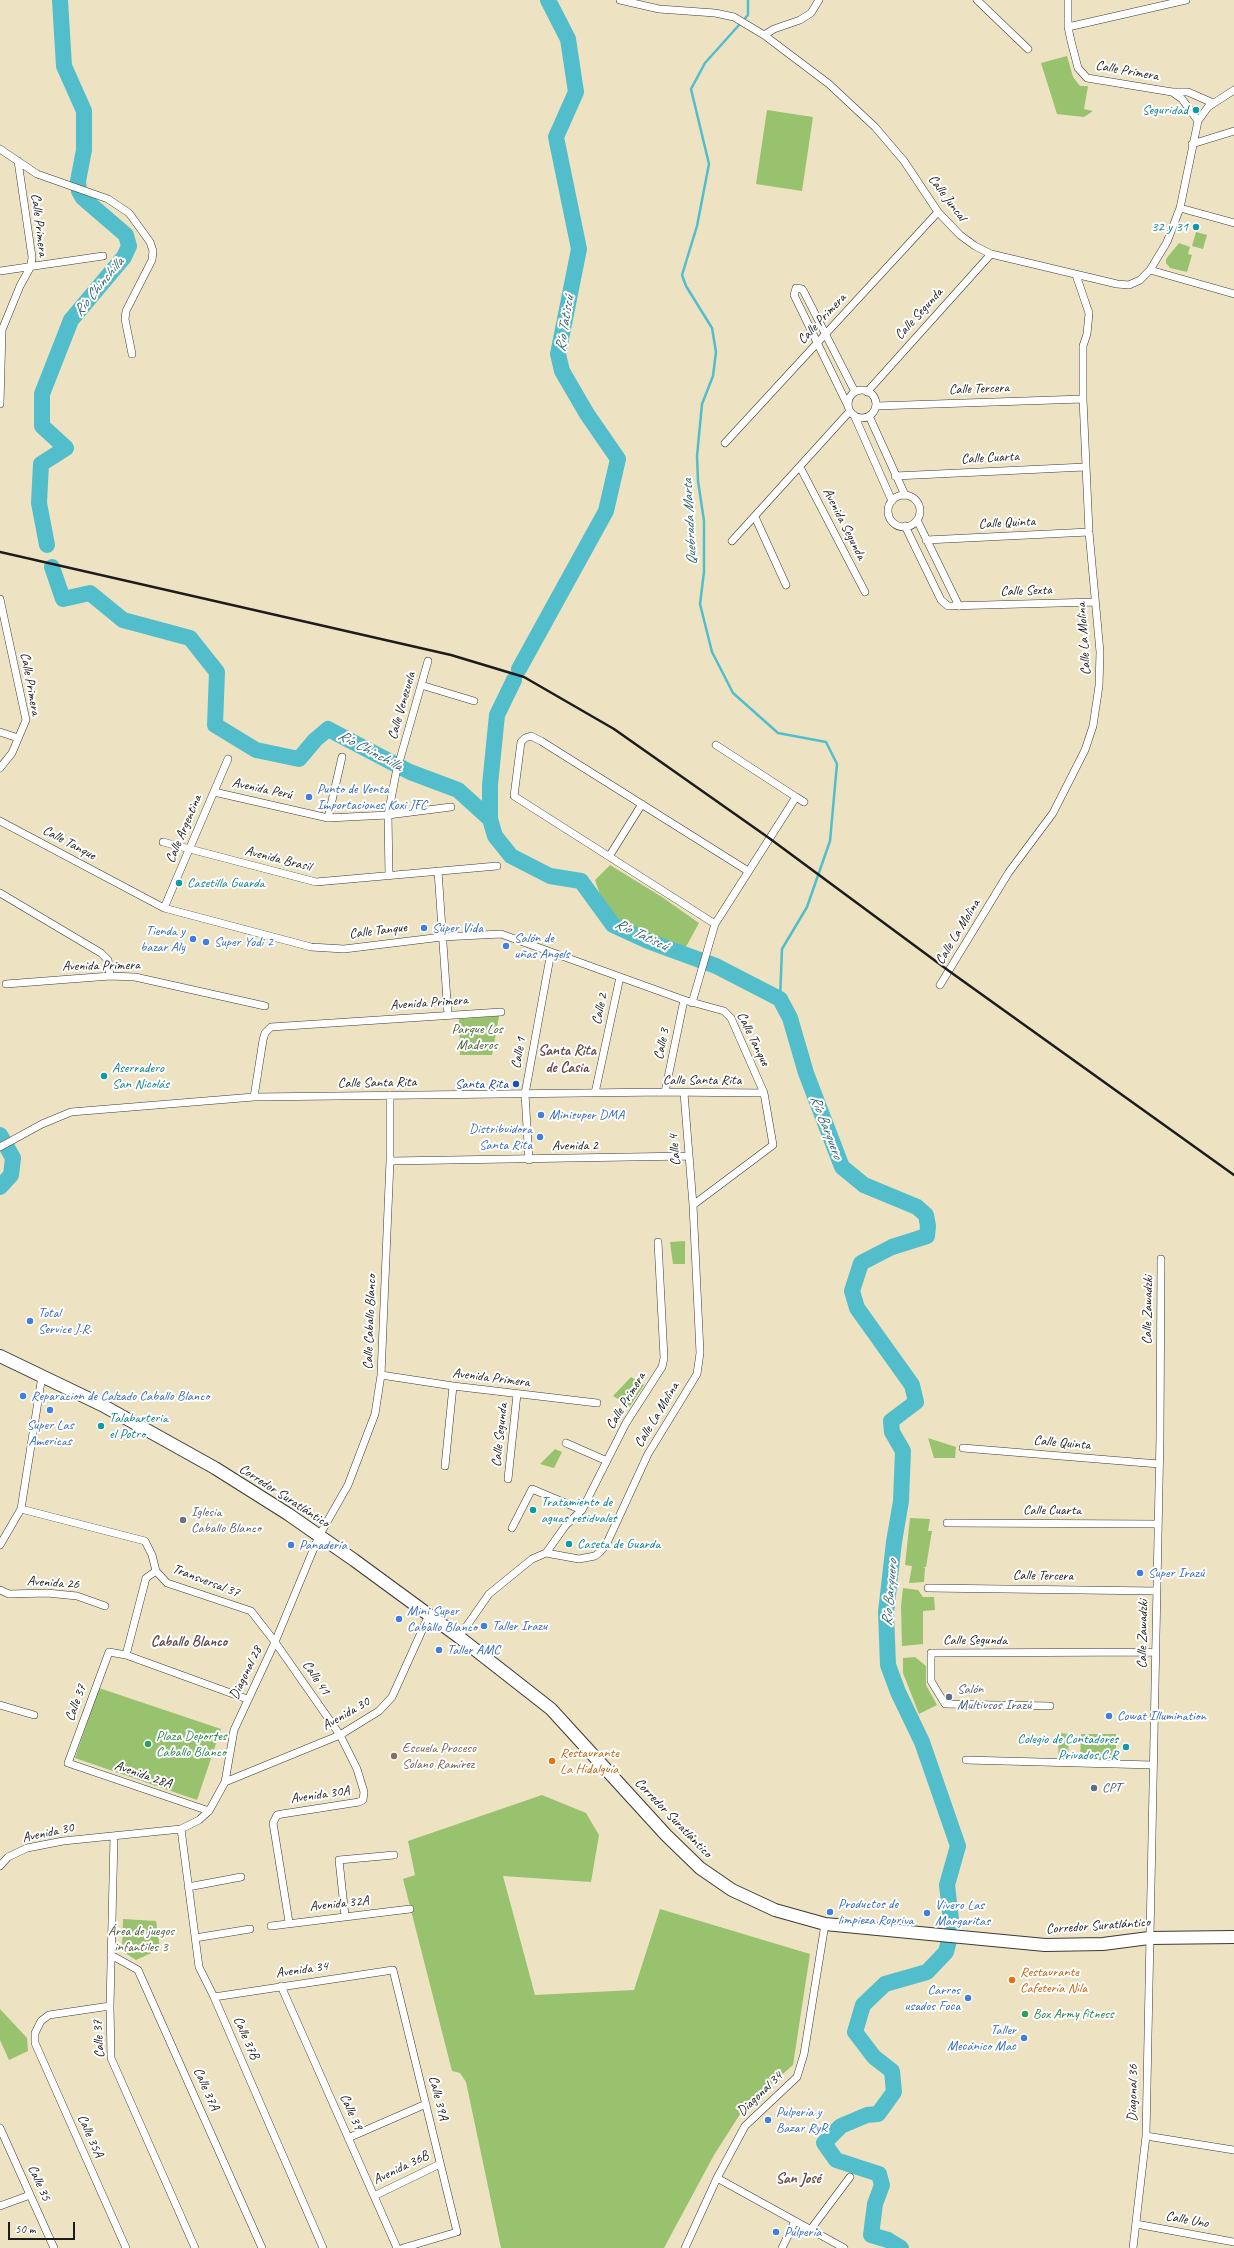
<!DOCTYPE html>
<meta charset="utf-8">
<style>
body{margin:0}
#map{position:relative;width:1234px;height:2248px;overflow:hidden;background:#ede3c3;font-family:Caveat,sans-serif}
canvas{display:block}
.scale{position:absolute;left:8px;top:2222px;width:67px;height:18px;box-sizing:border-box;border:2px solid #1c1c1c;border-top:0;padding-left:5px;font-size:12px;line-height:14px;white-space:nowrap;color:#1c1c1c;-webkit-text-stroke:3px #fff;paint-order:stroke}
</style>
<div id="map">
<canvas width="1234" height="2248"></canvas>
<div class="scale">50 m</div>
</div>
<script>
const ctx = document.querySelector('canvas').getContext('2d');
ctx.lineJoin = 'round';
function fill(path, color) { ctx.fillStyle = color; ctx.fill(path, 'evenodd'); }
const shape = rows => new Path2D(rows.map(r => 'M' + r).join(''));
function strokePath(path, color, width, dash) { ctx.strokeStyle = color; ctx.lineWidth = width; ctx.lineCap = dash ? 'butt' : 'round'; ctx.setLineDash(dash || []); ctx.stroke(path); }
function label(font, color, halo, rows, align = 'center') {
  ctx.font = font + ' Caveat,sans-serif'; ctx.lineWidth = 4; ctx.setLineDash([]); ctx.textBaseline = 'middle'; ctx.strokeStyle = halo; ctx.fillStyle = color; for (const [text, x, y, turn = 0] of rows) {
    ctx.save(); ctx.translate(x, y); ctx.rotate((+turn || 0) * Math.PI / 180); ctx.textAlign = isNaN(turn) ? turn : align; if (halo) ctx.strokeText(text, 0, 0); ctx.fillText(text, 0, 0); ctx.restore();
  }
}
fill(shape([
 [1067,56,1073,77,1080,86,1088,86,1084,109,1093,111,1084,117,1057,114,1041,63],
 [767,110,813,117,802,191,756,184],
 [1196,232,1207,235,1203,249,1192,246],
 [1179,243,1190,247,1188,254,1192,255,1187,272,1170,268,1166,263,1166,259],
 [610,865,662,897,699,923,681,956,612,930,595,880],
 [499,1016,492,1055,460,1055,459,1019],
 [685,1241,685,1264,673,1264,670,1242],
 [631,1377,644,1385,630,1406,613,1396],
 [928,1438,956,1447,955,1458,934,1458],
 [555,1449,562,1452,554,1468,540,1464],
 [910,1518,930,1519,928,1531,932,1531,926,1567,923,1567,925,1568,924,1582,909,1583,912,1566,905,1565],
 [903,1588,918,1590,923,1597,934,1597,935,1610,923,1611,923,1644,902,1646,901,1606],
 [915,1657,926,1666,926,1685,937,1705,919,1714,903,1673,903,1658],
 [99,1688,221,1729,197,1800,75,1758],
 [1059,1733,1069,1734,1068,1759,1058,1759],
 [1081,1734,1116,1734,1116,1759,1080,1760],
 [542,1795,586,1813,599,1835,591,1882,503,1876,535,1995,634,1990,660,1909,810,1954,793,2065,744,2108,714,2155,664,2248,501,2248,466,2082,460,2073,452,2071,403,1879,415,1875,408,1841],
 [123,1919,156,1921,160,1949,136,1960,122,1951],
 [0,2009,27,2038,28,2051,9,2060,0,2040]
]), '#99c26e');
strokePath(shape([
 [748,0,748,15,705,63,691,89,709,164,697,226,682,275,686,286,712,328,716,352,713,376,702,404,697,456,698,481,704,521,704,572,700,604,712,652,733,693,778,733,826,742,837,764,830,841,807,907,782,949,780,999]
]), '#52becb', 2.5);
strokePath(shape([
 [47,545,39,503,41,464,66,448,42,426,42,394,71,320,124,257,129,246,126,235,83,198,79,191,78,181,84,150,84,111,64,66,60,0],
 [52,567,63,599,90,593,123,620,190,638,217,672,215,725,256,750,299,759,315,740,328,729,410,772,458,790,490,819],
 [519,669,606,511,618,459,587,414,562,371,558,354,579,249,556,137,576,92,568,39,548,0],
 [514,680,497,715,490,785,490,819,495,836,511,856,550,876,581,881,613,925,648,941,716,966,780,999,790,1018,806,1073,842,1167,864,1185,917,1207,926,1215,928,1226,927,1236,892,1247,861,1263,852,1291,857,1308,912,1385,916,1402,891,1421,892,1432,903,1451,901,1501,894,1542,886,1612,888,1665,898,1692,922,1742,958,1846,947,1885,952,1929,946,1952,927,1972,885,1984,863,2005,855,2032,874,2057,892,2071,894,2092,878,2114,867,2115,841,2126,824,2143,836,2160,879,2174,882,2185,875,2204,871,2235,888,2240,901,2248],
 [0,1135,13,1158,11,1175,0,1187]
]), '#52becb', 16);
const street = shape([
 [620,0,659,9,715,13,734,17,764,35,829,84,875,127,904,161,938,212,960,235,975,246,991,254,1117,284,1129,285,1140,280,1150,270,1167,242,1180,208,1198,121,1208,107,1234,90],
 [977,0,1028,49],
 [1068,0,1068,27,1071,41,1078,68,1087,78,1172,92,1188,92,1213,103],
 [1068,27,1186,0],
 [764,35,774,29,800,20,811,13,819,0],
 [1172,92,1182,99,1198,121],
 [1192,144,1234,131],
 [0,149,37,174,108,199,129,213,150,242,153,251,152,260,126,311,125,319,132,354],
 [1180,208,1234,223],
 [1150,270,1234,294],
 [0,271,103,256],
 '848 404a14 14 0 1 1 28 0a14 14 0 1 1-28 0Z',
 [867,392,991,254],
 [0,404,2,330,20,286,31,266,32,257,18,161],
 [848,406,794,295,796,288,802,289,804,292,855,392],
 [876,406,1083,399],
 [854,415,892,501],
 [869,416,905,495],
 [725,443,938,212],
 [800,467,865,592],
 [895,476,1085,467],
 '888 511a16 16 0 1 1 32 0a16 16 0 1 1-32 0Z',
 [755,517,786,585],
 [917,520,959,606],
 [905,526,941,600,948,606,1095,602],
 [926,540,1089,532],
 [732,541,850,411],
 [0,599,26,720,12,753,0,768],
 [421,685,474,701],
 [0,732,18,738],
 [214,792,328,818,388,815,451,807],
 [796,797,804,802],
 [328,818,342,757],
 [0,821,164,908,311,947,344,949,442,937,501,934,684,1000,724,1011,731,1018,764,1093,773,1145,693,1205,700,1353,697,1374,648,1454,606,1545,600,1552,595,1556,579,1559,546,1553,532,1559,489,1594,459,1637],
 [163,842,316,882,497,866],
 [610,855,642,804],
 [438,871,448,1015],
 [389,876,388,815,396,773,428,661],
 [0,893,101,953,108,960,110,976],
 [164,908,228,759],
 [715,924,514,796,521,742,525,738,531,736,541,741,748,871],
 [6,984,110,976,135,977,265,1006],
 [940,985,1009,872,1053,813,1085,750,1093,726,1099,686,1100,652,1089,532,1083,399,1083,346,1087,334,1089,313,1076,275],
 [692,1003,715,924,796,797,716,745],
 [665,1092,684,1000],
 [595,1093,620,977],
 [684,1093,693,1205],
 [254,1097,263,1040,265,1033,271,1027,501,1012],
 [0,1147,42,1124,71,1112,254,1097,665,1092,764,1093],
 [529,1160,525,1094,551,952],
 [390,1161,689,1156],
 [381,1375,453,1386,597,1403],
 [566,1443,607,1461],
 [963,1448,1159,1464],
 [445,1466,453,1386],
 [508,1479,517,1394],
 [21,1509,145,1541,152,1555,156,1571,167,1583,251,1611,275,1642,340,1735,357,1769,364,1792,363,1800,359,1802,282,1814,277,1815,273,1823,289,1922],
 [947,1523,1158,1524],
 [512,1528,532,1489,582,1510],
 [0,1545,21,1509,42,1376],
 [546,1553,566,1525,582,1510,626,1423,662,1367,664,1358,658,1242],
 [928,1588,1157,1591],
 [0,1590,9,1594,47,1593,77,1596,105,1606],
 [126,1655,146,1578,156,1571],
 [0,1705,34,1715],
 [1050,1706,945,1704,931,1681,931,1653,1155,1652],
 [966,1760,1153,1765],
 [225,1782,340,1735,379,1711,392,1697,429,1615],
 [209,1811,68,1763,109,1652,126,1655,247,1699],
 [181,1829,199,1967,214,1997,323,2248],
 [114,1836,110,2006,111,2058,195,2248],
 [0,1866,8,1857,27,1848,63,1841,181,1829,199,1820,209,1811,225,1782,234,1730,275,1642,319,1536,348,1485,375,1414,381,1375,390,1161,390,1095],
 [188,1887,241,1877],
 [345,1916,339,1860,394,1855],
 [271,1926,410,1909],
 [195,1938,250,1929],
 [111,1955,138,1970,262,2248],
 [281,1986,397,2248],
 [214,1997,393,1970,457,2232,403,2248],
 [110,2006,49,2015,41,2021,35,2033,35,2043,126,2248],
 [0,2128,54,2248],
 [1146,2136,1234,2150],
 [348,2138,426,2104],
 [717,2178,844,2248],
 [374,2196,440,2164],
 [0,2206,30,2195],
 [1136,2224,1234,2242],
 [811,2229,850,2177],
 [685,2248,717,2178,745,2126,797,2077,804,2054,825,1924],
 [782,2248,795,2221],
 [1133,2248,1146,2136,1160,1436,1161,1259]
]);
const primary = shape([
 [0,1356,102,1405,215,1468,288,1514,354,1560,459,1637,551,1709,666,1835,700,1868,732,1890,775,1910,825,1924,1045,1945,1103,1944,1149,1938,1234,1937]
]);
strokePath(street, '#3b3a35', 8);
strokePath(primary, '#3b3a35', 14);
strokePath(street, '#fff', 7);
strokePath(primary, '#fff', 12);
strokePath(shape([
 [0,552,451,655,524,677,614,729,769,838,949,971,1234,1175]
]), '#1c1c1c', 2.5);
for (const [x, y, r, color] of [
 [1196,110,4,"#0f9aa8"],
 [1196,227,4,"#0f9aa8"],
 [309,797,4,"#3f7fe0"],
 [179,883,4,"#0f9aa8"],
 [424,928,4,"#3f7fe0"],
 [193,939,4,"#3f7fe0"],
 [206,942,4,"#3f7fe0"],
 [506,946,4,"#3f7fe0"],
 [104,1076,4,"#0f9aa8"],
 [516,1084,4,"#1a4fb4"],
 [541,1115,4,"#3f7fe0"],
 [540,1137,4,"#3f7fe0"],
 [30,1321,4,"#3f7fe0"],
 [23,1396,4,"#3f7fe0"],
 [50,1410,4,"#3f7fe0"],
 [101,1426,4,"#0f9aa8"],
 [533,1510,4,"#0f9aa8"],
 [183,1520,4,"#6b7280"],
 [569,1544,4,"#0f9aa8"],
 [291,1545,4,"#3f7fe0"],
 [1140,1573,4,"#3f7fe0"],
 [399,1619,4,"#3f7fe0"],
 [484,1626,4,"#3f7fe0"],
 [439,1650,4,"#3f7fe0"],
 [949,1697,4,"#5c6f8a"],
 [1109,1716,4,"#3f7fe0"],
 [148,1744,4,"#2e9e5b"],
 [1126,1747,4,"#0f9aa8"],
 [394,1756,4,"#8d6e63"],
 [552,1761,4,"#e8710a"],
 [1094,1788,4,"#5c6f8a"],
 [830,1912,4,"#3f7fe0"],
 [927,1913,4,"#3f7fe0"],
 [1012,1980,4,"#e8710a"],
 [968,1998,4,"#3f7fe0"],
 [1025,2014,4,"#2e9e5b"],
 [1024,2038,4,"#3f7fe0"],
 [768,2120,4,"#3f7fe0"],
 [776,2232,4,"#3f7fe0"]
]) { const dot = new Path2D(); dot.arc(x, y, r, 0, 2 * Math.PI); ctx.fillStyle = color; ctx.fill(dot); strokePath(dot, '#fff', 1.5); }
label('14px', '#1c1c1c', '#fff', [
 ["Calle Primera",1127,71,10],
 ["Calle Juncal",947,198,53],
 ["Calle Primera",39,225,83],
 ["Calle Segunda",919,314,-48],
 ["Calle Primera",822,319,-47],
 ["Calle Tercera",979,389,-2],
 ["Calle Cuarta",990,458,-3],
 ["Calle Quinta",1007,523,-3],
 ["Avenida Segunda",844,524,63],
 ["Calle Sexta",1026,591,-2],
 ["Calle La Molina",1084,639,-94],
 ["Calle Primera",30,684,80],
 ["Calle Venezuela",402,706,-74],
 ["Avenida Perú",262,789,12],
 ["Calle Argentina",184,829,-67],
 ["Calle Tanque",69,843,28],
 ["Avenida Brasil",278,859,14],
 ["Calle Tanque",378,931,-7],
 ["Calle La Molina",958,932,-59],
 ["Avenida Primera",101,966,-1],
 ["Avenida Primera",429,1003,-4],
 ["Calle 2",600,1009,-78],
 ["Calle Tanque",753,1039,64],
 ["Calle 3",662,1044,-78],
 ["Calle 1",519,1053,-80],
 ["Calle Santa Rita",702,1080],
 ["Calle Santa Rita",377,1083,-1],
 ["Avenida 2",575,1146,-1],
 ["Calle 4",675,1150,-95],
 ["Calle Zawadzki",1148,1310,-89],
 ["Calle Caballo Blanco",370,1322,-88],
 ["Avenida Primera",491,1378,7],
 ["Calle Primera",626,1401,-59],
 ["Calle La Molina",657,1415,-59],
 ["Calle Segunda",500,1435,-84],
 ["Calle Quinta",1062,1443,5],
 ["Corredor Suratlántico",284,1496,33],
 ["Calle Cuarta",1052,1510],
 ["Calle Tercera",1043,1576,1],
 ["Transversal 37",206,1581,21],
 ["Avenida 26",53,1583,4],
 ["Calle Zawadzki",1143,1634,-89],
 ["Calle Segunda",975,1640],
 ["Diagonal 28",246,1673,-64],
 ["Calle 41",316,1678,56],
 ["Calle 37",76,1703,-70],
 ["Avenida 30",346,1714,-30],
 ["Avenida 28A",143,1775,19],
 ["Avenida 30A",320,1795,-8],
 ["Corredor Suratlántico",673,1818,46],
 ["Avenida 30",48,1833,-12],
 ["Avenida 32A",339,1904,-6],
 ["Corredor Suratlántico",1098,1926,-4],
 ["Avenida 34",302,1970,-8],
 ["Calle 37B",246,2038,66],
 ["Calle 37",99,2039,-94],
 ["Calle 37A",206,2089,66],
 ["Diagonal 36",1133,2093,-89],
 ["Diagonal 34",760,2094,-44],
 ["Calle 39A",438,2098,76],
 ["Calle 39",351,2112,66],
 ["Calle 35A",90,2136,66],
 ["Avenida 36B",401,2168,-26],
 ["Calle 35",39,2183,66],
 ["Calle Uno",1187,2220,10]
]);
label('14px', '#0d838f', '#fff', [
 ["Seguridad",1188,110,"right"],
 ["32 y 31",1188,227,"right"],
 ["Casetilla Guarda",187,883],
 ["Aserradero",112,1068],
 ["San Nicolás",112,1084],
 ["Talabarteria",109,1418],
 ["el Potro",109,1434],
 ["Tratamiento de",541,1502],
 ["aguas residuales",541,1518],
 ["Caseta de Guarda",577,1544],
 ["Colegio de Contadores",1118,1739,"right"],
 ["Privados C.R",1118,1755,"right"]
], 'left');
label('14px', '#366cbe', '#fff', [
 ["Punto de Venta",317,789],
 ["Importaciones Koxi JFC",317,805],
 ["Súper Vida",432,928],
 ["Tienda y",185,931,"right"],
 ["bazar Aly",185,947,"right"],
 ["Salón de",514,938],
 ["uñas Angels",514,954],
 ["Super Yodi 2",214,942],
 ["Minisuper DMA",549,1115],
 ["Distribuidora",532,1129,"right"],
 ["Santa Rita",532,1145,"right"],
 ["Total",38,1313],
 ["Service J.R.",38,1329],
 ["Reparacion de Calzado Caballo Blanco",31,1396],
 ["Super Las",50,1425,"center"],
 ["Americas",50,1441,"center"],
 ["Panadería",299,1545],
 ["Super Irazú",1148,1573],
 ["Mini Super",407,1611],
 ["Caballo Blanco",407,1627],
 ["Taller Irazu",492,1626],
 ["Taller AMC",447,1650],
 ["Cowat Illumination",1117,1716],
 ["Productos de",838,1904],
 ["limpieza Ropriva",838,1920],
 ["Vivero Las",935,1905],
 ["Margaritas",935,1921],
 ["Carros",960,1990,"right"],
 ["usados Foca",960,2006,"right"],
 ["Taller",1016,2030,"right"],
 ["Mecánico Mac",1016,2046,"right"],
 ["Pulpería y",776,2112],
 ["Bazar RyR",776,2128],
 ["Pulpería",784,2232]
], 'left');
label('14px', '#4e5e3d', '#fff', [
 ["Parque Los",477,1029],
 ["Maderos",477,1045],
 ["Área de juegos",141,1931],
 ["infantiles 3",141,1947]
]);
label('14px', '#164399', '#fff', [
 ["Santa Rita",508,1084]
], 'right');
label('14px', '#5b616d', '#fff', [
 ["Iglesia",191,1512],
 ["Caballo Blanco",191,1528]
], 'left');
label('14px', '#4e5e75', '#fff', [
 ["Salón",957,1689],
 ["Multiusos Irazú",957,1705],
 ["CPT",1102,1788]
], 'left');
label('14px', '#27864d', '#fff', [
 ["Plaza Deportes",156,1736],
 ["Caballo Blanco",156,1752],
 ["Box Army fitness",1033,2014]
], 'left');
label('14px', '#785e54', '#fff', [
 ["Escuela Proceso",402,1748],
 ["Solano Ramírez",402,1764]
], 'left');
label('14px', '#c56008', '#fff', [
 ["Restaurante",560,1753],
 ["La Hidalguía",560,1769],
 ["Restaurante",1020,1972],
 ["Cafetería Nila",1020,1988]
], 'left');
label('italic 15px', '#34656b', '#fff', [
 ["Río Chinchilla",99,287,-51],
 ["Río Tatiscú",565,324,-81],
 ["Quebrada Marta",690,522,-93],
 ["Río Chinchilla",370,751,28],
 ["Río Tatiscú",641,935,25],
 ["Río Barquero",826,1127,69],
 ["Río Barquero",890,1593,-85]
]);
label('bold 15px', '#674b4b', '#fff', [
 ["Santa Rita",567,1051],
 ["de Casia",567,1068],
 ["Caballo Blanco",189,1642],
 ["San José",798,2179]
]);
</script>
